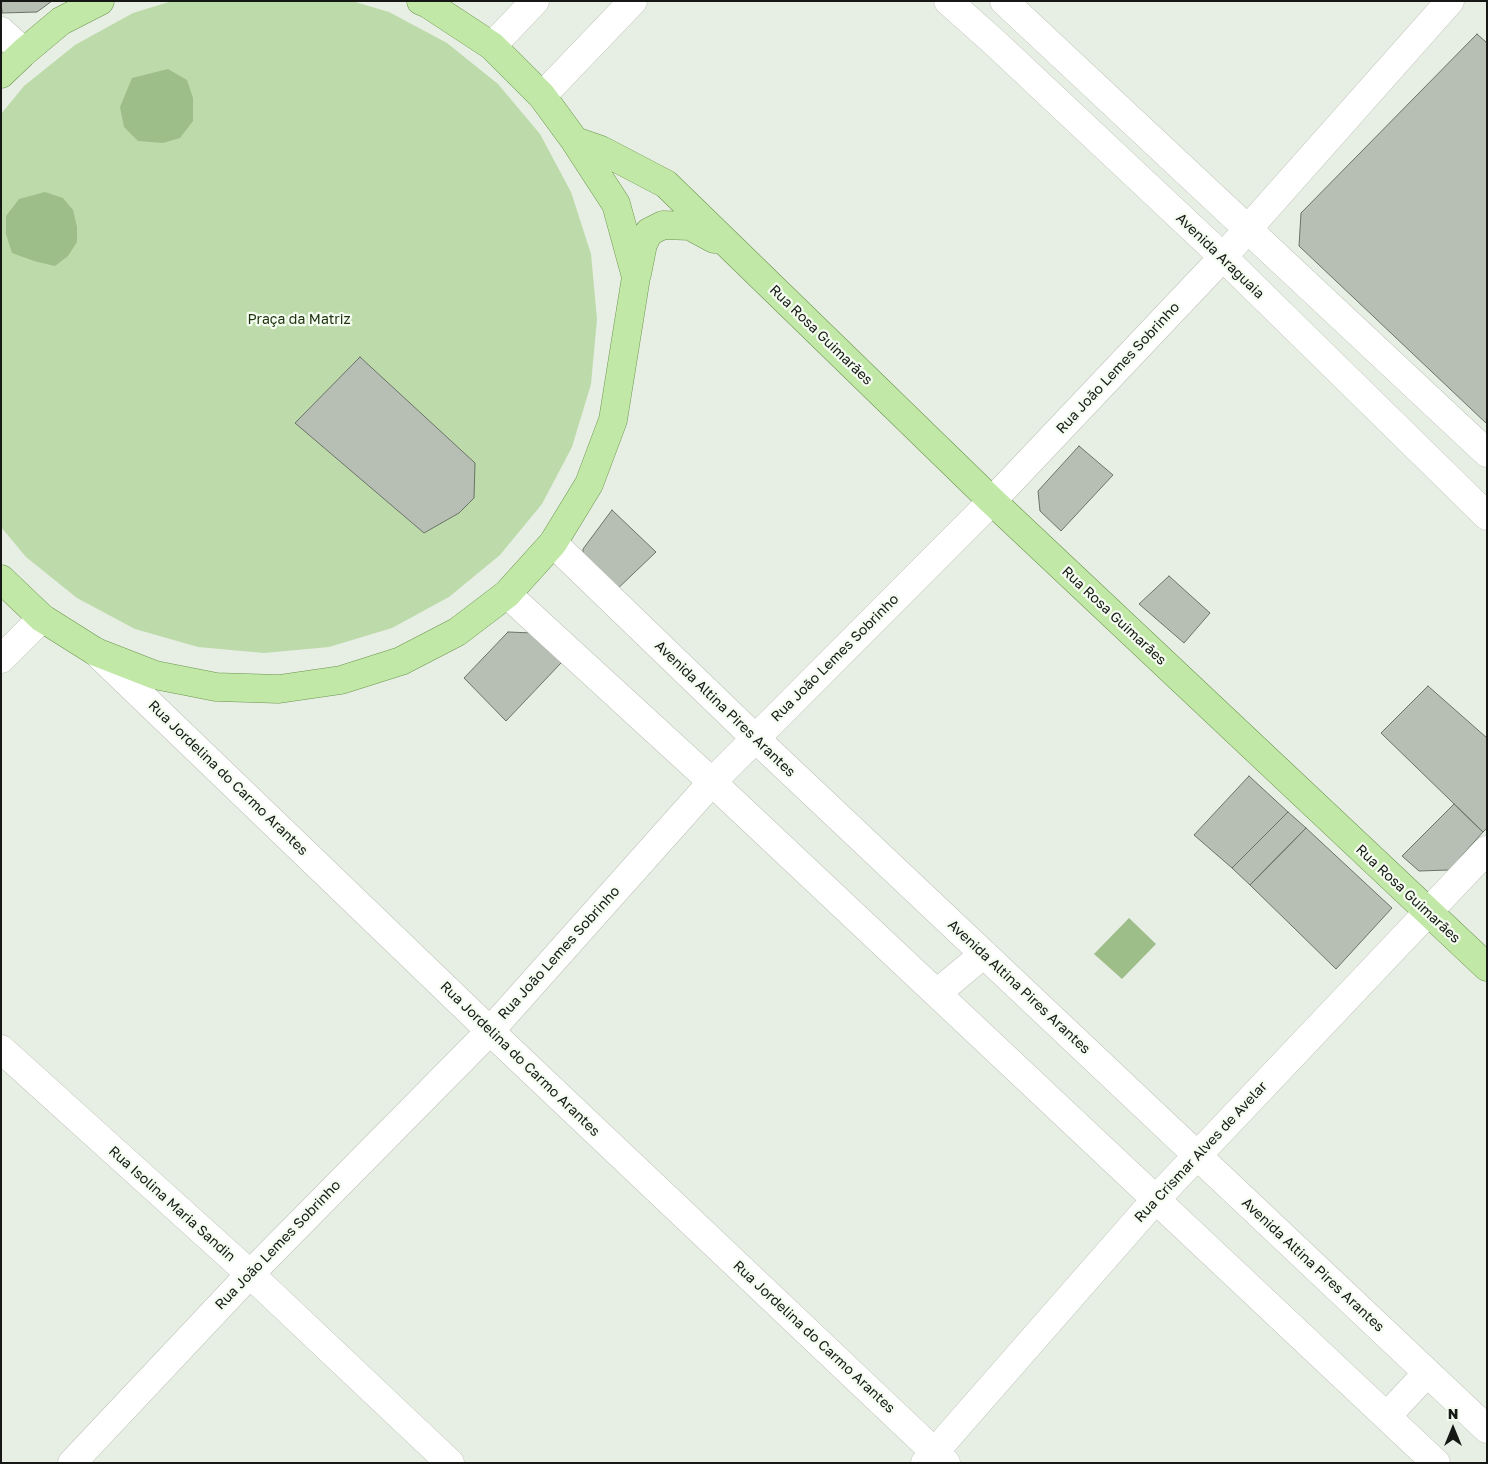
<!DOCTYPE html>
<meta charset="utf-8">
<style>
body{margin:0}
#map{position:relative;width:1488px;height:1464px;overflow:hidden;background:#e7eee3;font-family:"Golos Text",sans-serif}
canvas{display:block}
.frame{position:absolute;inset:0;border:2px solid #151814;pointer-events:none}
.north{position:absolute;left:1428px;top:1404px;width:50px;height:50px;-webkit-text-stroke:4px #f4fcf0;paint-order:stroke;rotate:0deg;font-size:14px;font-weight:700;line-height:20px;text-align:center;color:#151814}
.north::after{content:'';display:block;margin:auto;width:18px;height:22px;background:#151814;clip-path:polygon(50% 0,100% 100%,50% 72%,0 100%)}
</style>
<div id="map">
<canvas width="1488" height="1464"></canvas>
<div class="frame"></div>
<div class="north">N</div>
</div>
<script>
const ctx = document.querySelector('canvas').getContext('2d');
ctx.lineJoin = 'round';
function fill(path, color) { ctx.fillStyle = color; ctx.fill(path, 'evenodd'); }
const shape = rows => new Path2D(rows.map(r => 'M' + r).join(''));
function strokePath(path, color, width, dash) { ctx.strokeStyle = color; ctx.lineWidth = width; ctx.lineCap = dash ? 'butt' : 'round'; ctx.setLineDash(dash || []); ctx.stroke(path); }
function label(font, color, halo, rows, align = 'center') {
  ctx.font = font + ' "Golos Text",sans-serif'; ctx.lineWidth = 4.5; ctx.setLineDash([]); ctx.textBaseline = 'middle'; ctx.strokeStyle = halo; ctx.fillStyle = color; for (const [text, x, y, turn = 0] of rows) {
    ctx.save(); ctx.translate(x, y); ctx.rotate((+turn || 0) * Math.PI / 180); ctx.textAlign = isNaN(turn) ? turn : align; if (halo) ctx.strokeText(text, 0, 0); ctx.fillText(text, 0, 0); ctx.restore();
  }
}
fill(shape([
 [172,1,352,1,389,12,447,43,498,84,540,134,571,192,591,254,597,319,591,384,572,447,542,504,500,555,449,597,392,628,329,647,264,653,198,647,135,629,77,598,26,557,1,527,1,114,24,86,75,45,133,13]
]), '#bddbaa');
fill(shape([
 [168,69,187,80,193,98,193,121,180,138,163,143,138,141,124,127,120,107,132,78],
 [45,192,63,198,73,210,77,227,77,242,68,256,55,266,34,261,12,253,6,234,6,216,19,199],
 [1129,918,1156,944,1122,979,1094,954]
]), '#9dbd89');
const building = shape([
 [1,1,52,1,37,12,2,13,1,1],
 [1477,34,1487,43,1487,424,1299,246,1301,213,1477,34],
 [360,357,475,463,474,498,459,513,424,533,295,423,360,357],
 [1079,446,1113,475,1061,531,1040,511,1038,491,1079,446],
 [612,510,656,552,611,595,583,568,583,549,612,510],
 [1169,576,1210,613,1184,643,1139,604,1169,576],
 [508,632,533,633,553,646,561,663,506,721,464,678,508,632],
 [1428,686,1487,738,1487,828,1483,832,1381,733,1428,686],
 [1249,776,1288,812,1232,868,1194,835,1249,776],
 [1454,804,1483,832,1449,870,1419,871,1402,856,1454,804],
 [1288,812,1306,828,1250,885,1232,868,1288,812],
 [1306,828,1392,908,1336,969,1250,885,1306,828]
]);
fill(building, '#b7beb3');
strokePath(building, '#6c7268', 1);
const minor = shape([
 [948,1,993,41,1223,257,1487,516],
 [1004,1,1487,453],
 [492,46,535,1],
 [542,96,633,1],
 [96,652,490,1031,946,1463],
 [1,659,42,618],
 [1,1049,250,1274,450,1463],
 [72,1463,250,1274,490,1031,712,782,992,501,1223,257,1450,1],
 [925,1463,1156,1199,1487,850]
]);
const tertiary = shape([
 [1,31,24,52],
 [553,543,755,738,1487,1429],
 [507,594,712,782,1436,1463],
 [937,993,984,954],
 [1387,1416,1427,1373]
]);
const primary = shape([
 [1,74,24,52,61,21,100,1],
 [575,141,601,150,666,184,992,501,1487,967],
 [637,274,643,244,649,232,663,225,690,226,714,239],
 [1,579,42,618,96,652,155,675,216,687,279,689,341,680,401,661,457,632,507,594,553,543,589,484,613,420,636,277,616,204,575,141,542,96,492,46,428,4,421,1]
]);
strokePath(minor, '#bec5ba', 29);
strokePath(tertiary, '#bec5ba', 29);
strokePath(primary, '#6b954e', 29);
strokePath(minor, '#fff', 28);
strokePath(tertiary, '#fff', 28);
strokePath(primary, '#c2e8a7', 28);
label('14px', '#151814', '#f4fcf0', [
 ["Avenida Araguaia",1220,256,44],
 ["Rua Rosa Guimarães",821,335,44],
 ["Rua João Lemes Sobrinho",1118,368,-47],
 ["Rua Rosa Guimarães",1114,616,43],
 ["Rua João Lemes Sobrinho",835,658,-45],
 ["Avenida Altina Pires Arantes",725,709,44],
 ["Rua Jordelina do Carmo Arantes",228,778,44],
 ["Rua Rosa Guimarães",1408,894,43],
 ["Rua João Lemes Sobrinho",559,953,-48],
 ["Avenida Altina Pires Arantes",1019,987,43],
 ["Rua Jordelina do Carmo Arantes",520,1059,44],
 ["Rua Crismar Alves de Avelar",1201,1152,-47],
 ["Rua Isolina Maria Sandin",172,1204,42],
 ["Rua João Lemes Sobrinho",278,1245,-46],
 ["Avenida Altina Pires Arantes",1313,1265,43],
 ["Rua Jordelina do Carmo Arantes",814,1337,43]
]);
label('14px', '#1e320d', '#f4fcf0', [
 ["Praça da Matriz",299,320]
]);
</script>
